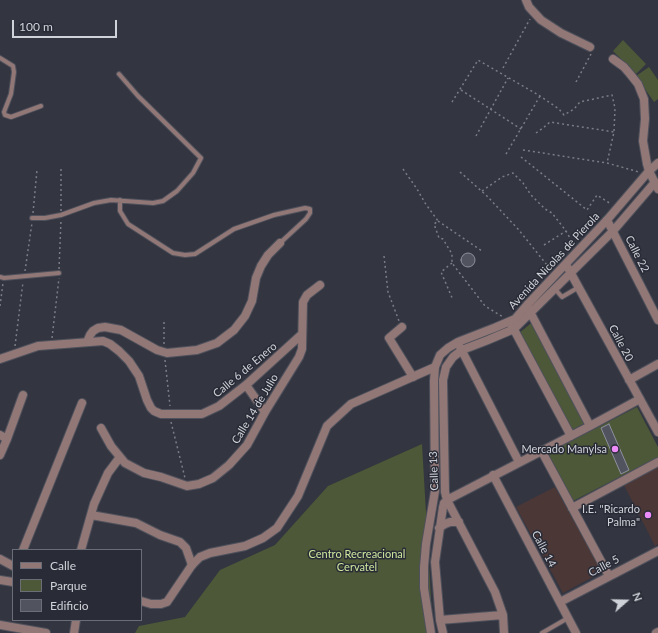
<!DOCTYPE html>
<style>
body{margin:0}
#map{position:relative;width:658px;height:633px;overflow:hidden;background:#333540;font-family:Lato,sans-serif}
canvas{display:block}
.legend{position:absolute;left:12px;top:549px;width:130px;height:72px;box-sizing:border-box;background:#292b36;border:1px solid #6c6e77;margin:0;padding:5px 7px;list-style:none;font-size:12px;color:#d0d2d9}
.legend li{display:flex;align-items:center;gap:8px;height:20px}
.legend b{width:20px;border:1px solid #6c6e77}
.north{position:absolute;left:606px;top:581px;width:40px;height:40px;-webkit-text-stroke:3px #292b36;paint-order:stroke;rotate:70deg;font-size:11px;font-weight:700;line-height:16px;text-align:center;color:#d0d2d9}
.north::after{content:'';display:block;margin:auto;width:14px;height:18px;background:#d0d2d9;clip-path:polygon(50% 0,100% 100%,50% 72%,0 100%)}
.scale{position:absolute;left:12px;top:20px;width:105px;height:18px;box-sizing:border-box;border:2px solid #d0d2d9;border-top:0;padding-left:5px;font-size:12px;line-height:14px;white-space:nowrap;color:#d0d2d9;-webkit-text-stroke:3px #292b36;paint-order:stroke}
</style>
<div id="map">
<canvas width="658" height="633"></canvas>
<ul class="legend">
<li><b style="height:5px;background:#917776"></b>Calle</li>
<li><b style="height:11px;background:#4c5837"></b>Parque</li>
<li><b style="height:11px;background:#51535f"></b>Edificio</li>
</ul>
<div class="north">N</div>
<div class="scale">100 m</div>
</div>
<script>
const ctx = document.querySelector('canvas').getContext('2d');
ctx.lineJoin = 'round';
function fill(path, color) { ctx.fillStyle = color; ctx.fill(path, 'evenodd'); }
const shape = rows => new Path2D(rows.map(r => 'M' + r).join(''));
function strokePath(path, color, width, dash) { ctx.strokeStyle = color; ctx.lineWidth = width; ctx.lineCap = dash ? 'butt' : 'round'; ctx.setLineDash(dash || []); ctx.stroke(path); }
function label(font, color, halo, rows, align = 'center') {
  ctx.font = font + ' Lato,sans-serif'; ctx.lineWidth = 3; ctx.setLineDash([]); ctx.textBaseline = 'middle'; ctx.strokeStyle = halo; ctx.fillStyle = color; for (const [text, x, y, turn = 0] of rows) {
    ctx.save(); ctx.translate(x, y); ctx.rotate((+turn || 0) * Math.PI / 180); ctx.textAlign = isNaN(turn) ? turn : align; if (halo) ctx.strokeText(text, 0, 0); ctx.fillText(text, 0, 0); ctx.restore();
  }
}
fill(shape([
 [658,467,658,544,655,546,624,485],
 [555,487,602,572,563,593,516,507]
]), '#4c3737');
fill(shape([
 [623,40,646,64,636,74,613,51],
 [649,67,658,80,658,99,654,102,636,76],
 [530,324,532,324,584,422,583,424,570,431,518,334],
 [637,407,658,447,658,457,573,501,548,453],
 [422,444,433,633,135,633,139,626,185,617,220,570,275,545,328,486]
]), '#4c5837');
const building = shape([
 '461 260a7 7 0 1 1 14 0a7 7 0 1 1-14 0Z',
 [609,424,629,470,621,474,601,428,609,424]
]);
fill(building, '#51535f');
strokePath(building, '#8e909e', 1);
const service = shape([
 [0,58,13,66,14,72,11,94,4,112,5,115,11,117,41,106],
 [120,200,120,211,128,224,173,253,185,255,195,254,234,229,274,215,305,208,310,209,310,213,306,219,280,243],
 [32,218,45,218,61,215,94,203,111,200,153,203,163,201,177,191,193,173,201,158,138,96,119,74],
 [0,277,4,278,59,273],
 [555,289,562,297,579,287],
 [542,633,568,618]
]);
const minor = shape([
 [526,0,529,7,541,20,561,33,590,47],
 [613,59,624,67,630,74,638,84,644,99,645,119,643,141,647,164,649,171,658,189],
 [607,220,658,320],
 [568,268,658,432],
 [528,308,590,426],
 [511,324,571,436],
 [402,327,389,338,413,377],
 [87,342,90,335,93,331,98,328,105,327,121,330,157,350,167,353,197,350,217,343,234,330,245,316,252,301,256,278,261,266,268,255,280,243],
 [460,347,519,462],
 [0,359,38,346,103,341,110,344,119,351,129,361,139,376,147,400,151,408,154,411,161,414,202,414,219,406,246,385,301,335],
 [629,380,658,364],
 [246,385,265,412],
 [101,428,111,446,125,463,144,473,161,477,187,486,199,484,213,478,229,465,247,445,265,412,299,357,302,349,303,302,307,295,320,285],
 [0,435,7,439,0,455],
 [7,439,23,395],
 [541,450,609,576],
 [493,475,576,633],
 [572,508,658,462],
 [91,515,136,523,160,535,180,542,186,548,192,565],
 [439,528,445,524,450,522,459,522],
 [23,550,82,403],
 [81,550,94,504,108,473,120,457],
 [560,602,658,551],
 [440,620,503,615],
 [0,625,46,633],
 [74,633,76,620],
 [443,633,440,620,435,562,443,507,444,503,447,500,590,426,640,399],
 [504,633,503,615,495,592,447,500,445,492,443,380,446,367,453,357,462,350,488,340,514,329,613,231,655,182],
 [656,633,658,632]
]);
const tertiary = shape([
 [0,559,13,566],
 [0,580,13,582],
 [141,601,151,604,161,604,167,602,192,565,200,557,210,553,245,546,263,538,277,528,298,496,327,426,351,404,435,367],
 [431,633,424,588,424,567,426,544,435,491,434,381,435,367,440,355,448,348,458,342,494,328,515,319,527,305,607,220,649,171,658,163]
]);
strokePath(service, '#4f515c', 6);
strokePath(minor, '#4f515c', 10);
strokePath(tertiary, '#4f515c', 10);
strokePath(shape([
 [503,68,530,19],
 [576,82,591,54],
 [461,90,521,129],
 [452,102,478,60,540,96,559,109,564,115,574,109,580,102,612,95,615,108,614,132,607,163],
 [536,133,543,128,550,122,614,132],
 [476,136,508,78],
 [523,150,607,163,639,172],
 [506,154,540,96],
 [521,157,587,210,597,195,611,204],
 [403,169,417,189,425,203,438,221,434,224,439,238,443,239,452,254,452,263,485,306,503,317],
 [460,172,486,195,518,229,551,270],
 [482,191,502,177,513,173,523,183,531,195,545,209,552,213,566,231,574,245],
 [61,211,61,168],
 [33,213,37,170],
 [438,221,482,251],
 [544,245,566,231],
 [384,256,388,292,399,321],
 [452,263,441,272,453,300],
 [59,269,61,220],
 [25,271,32,223],
 [0,306,3,283],
 [52,338,59,278],
 [164,344,164,319],
 [15,346,23,282],
 [165,360,170,406],
 [171,422,185,478]
]), '#7b7d86', 1.5, [2, 3]);
strokePath(service, '#917776', 4);
strokePath(minor, '#917776', 8);
strokePath(tertiary, '#917776', 8);
for (const [x, y, r, color] of [
 [615,449,4,"#ed8cf9"],
 [648,515,4,"#ed8cf9"]
]) { const dot = new Path2D(); dot.arc(x, y, r, 0, 2 * Math.PI); ctx.fillStyle = color; ctx.fill(dot); strokePath(dot, '#292b36', 1.5); }
label('11px', '#d0d2d9', '#292b36', [
 ["Calle 22",637,254,63],
 ["Avenida Nicolas de Pierola",554,261,-47],
 ["Calle 20",621,343,62],
 ["Calle 6 de Enero",245,370,-40],
 ["Calle 14 de Julio",255,409,-59],
 ["Calle 13",434,471,-92],
 ["Calle 14",544,549,62],
 ["Calle 5",604,566,-28]
]);
label('11px', '#d0d2d9', '#292b36', [
 ["Mercado Manylsa",607,449],
 ["I.E. \"Ricardo",640,509],
 ["Palma\"",640,522]
], 'right');
label('11px', '#cde89d', '#292b36', [
 ["Centro Recreacional",357,554],
 ["Cervatel",357,567]
]);
</script>
